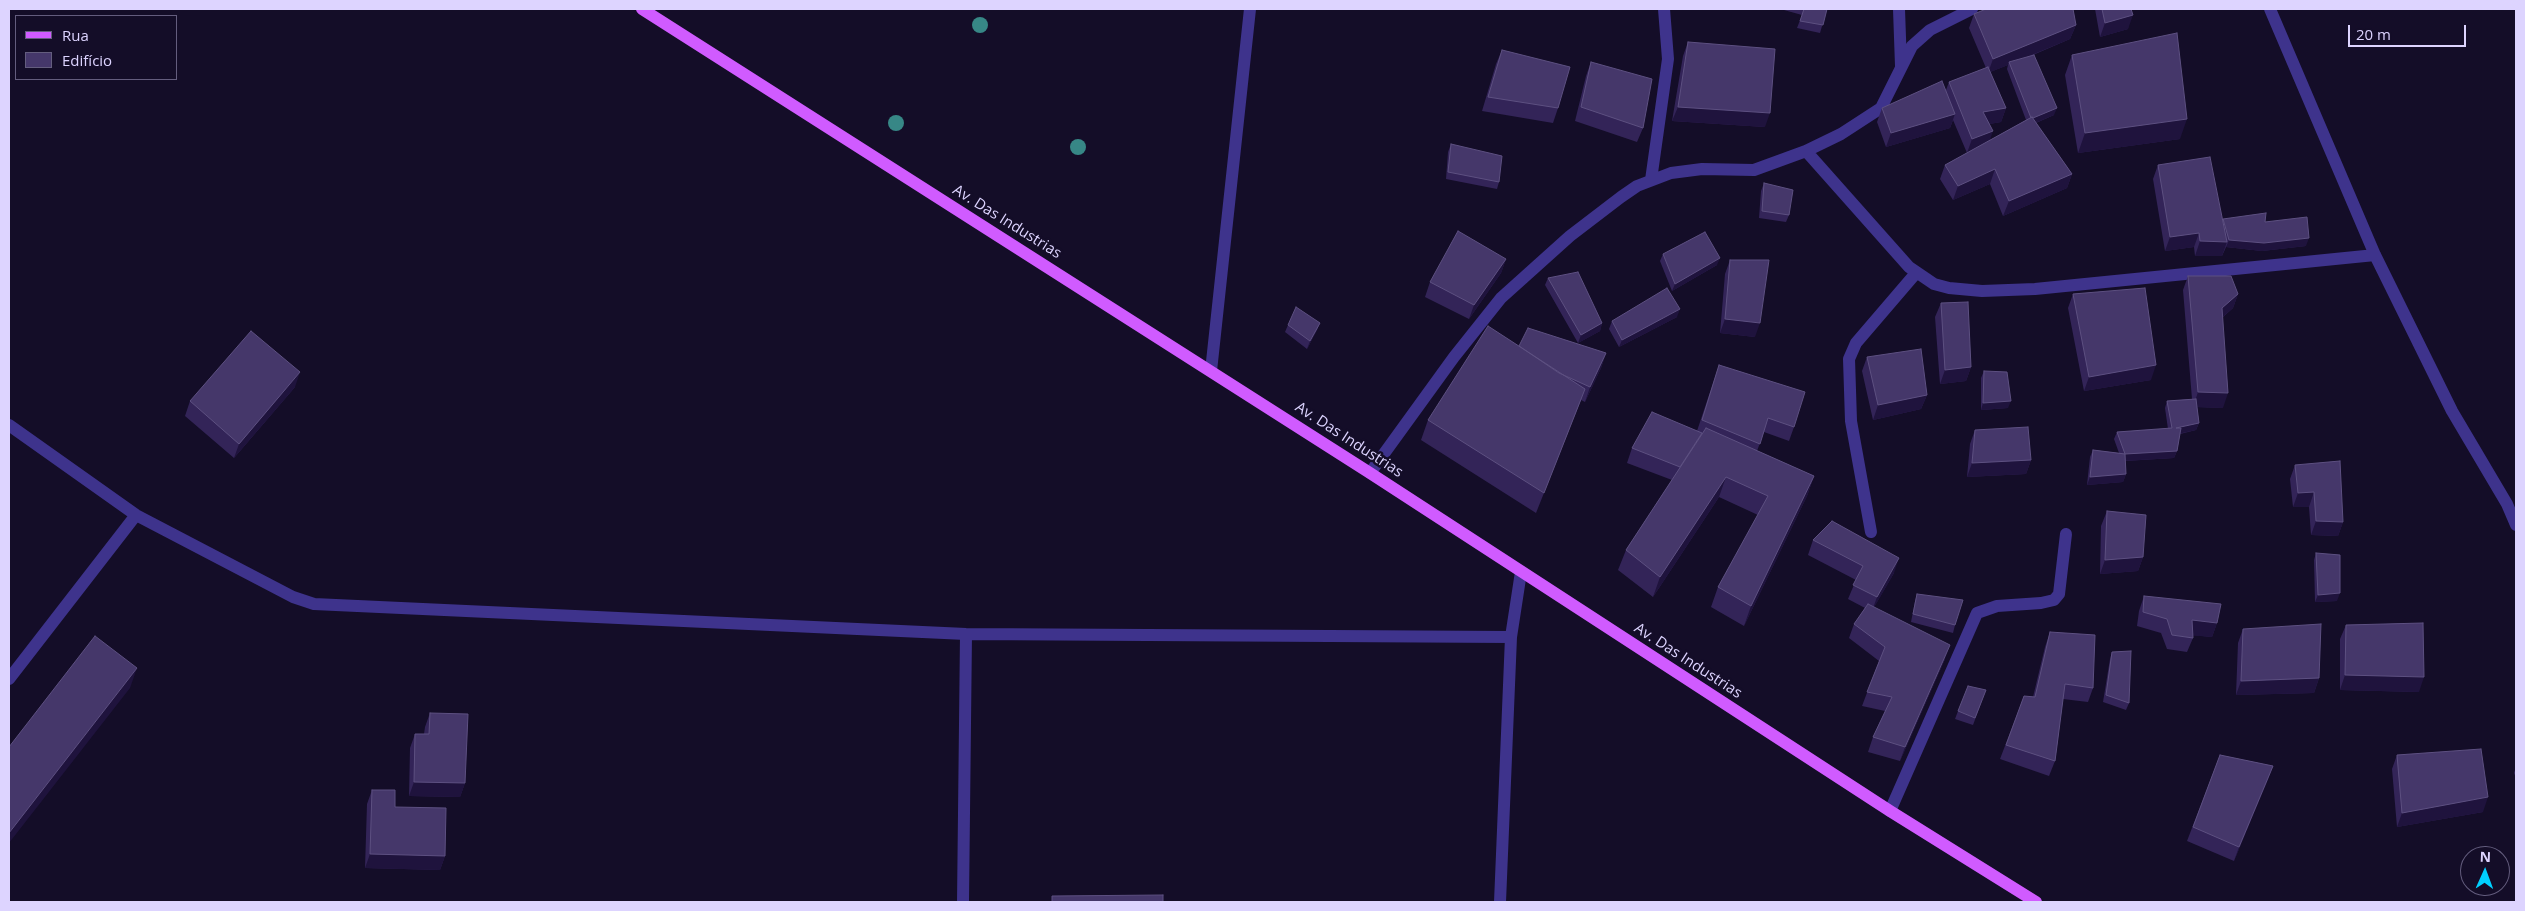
<!DOCTYPE html>
<meta charset="utf-8">
<style>
body{margin:0}
#map{position:relative;width:2525px;height:911px;overflow:hidden;background:#140d28;font-family:"Open Sans",sans-serif}
canvas{display:block}
.frame{position:absolute;inset:0;border:10px solid #ddd4ff;pointer-events:none}
.legend{position:absolute;left:15px;top:15px;width:162px;height:65px;box-sizing:border-box;background:#140d28;border:1px solid #645d7e;margin:0;padding:6px 9px;list-style:none;font-size:15px;color:#ddd4ff}
.legend li{display:flex;align-items:center;gap:10px;height:25px}
.legend b{width:25px;border:1px solid #645d7e}
.north{position:absolute;left:2460px;top:846px;width:50px;height:50px;box-sizing:border-box;background:#140d28;border:1px solid #645d7e;border-radius:50%;rotate:2deg;font-size:14px;font-weight:700;line-height:20px;text-align:center;color:#ddd4ff}
.north::after{content:'';display:block;margin:auto;width:18px;height:22px;background:#00d0ff;clip-path:polygon(50% 0,100% 100%,50% 72%,0 100%)}
.scale{position:absolute;left:2348px;top:25px;width:118px;height:22px;box-sizing:border-box;border:2px solid #ddd4ff;border-top:0;padding-left:6px;font-size:15px;line-height:18px;white-space:nowrap;color:#ddd4ff;-webkit-text-stroke:4px #140d28;paint-order:stroke}
</style>
<div id="map">
<canvas width="2525" height="911"></canvas>
<div class="frame"></div>
<ul class="legend">
<li><b style="height:6px;background:#d05bff"></b>Rua</li>
<li><b style="height:14px;background:#45376a"></b>Edifício</li>
</ul>
<div class="north">N</div>
<div class="scale">20 m</div>
</div>
<script>
const ctx = document.querySelector('canvas').getContext('2d');
ctx.lineJoin = 'round';
const shape = rows => new Path2D(rows.map(r => 'M' + r).join(''));
function strokePath(path, color, width, dash) { ctx.strokeStyle = color; ctx.lineWidth = width; ctx.lineCap = dash ? 'butt' : 'round'; ctx.setLineDash(dash || []); ctx.stroke(path); }
function fill(path, color) { ctx.fillStyle = color; ctx.fill(path, 'evenodd'); }
function label(font, color, halo, rows, align = 'center') {
  ctx.font = font + ' "Open Sans",sans-serif'; ctx.lineWidth = 5; ctx.setLineDash([]); ctx.textBaseline = 'middle'; ctx.strokeStyle = halo; ctx.fillStyle = color; for (const [text, x, y, turn = 0] of rows) {
    ctx.save(); ctx.translate(x, y); ctx.rotate((+turn || 0) * Math.PI / 180); ctx.textAlign = isNaN(turn) ? turn : align; if (halo) ctx.strokeText(text, 0, 0); ctx.fillText(text, 0, 0); ctx.restore();
  }
}
strokePath(shape([
 [1899,9,1901,66],
 [2270,9,2375,255,2452,411,2507,504,2516,525],
 [1806,151,1909,267,1934,284,1949,288,1982,291,2035,289,2375,255],
 [1651,180,1668,59,1664,9],
 [1211,371,1250,9],
 [9,425,136,515,293,597,314,604,966,634,1511,637],
 [1370,473,1454,357,1501,298,1570,236,1621,197,1637,186,1671,173,1702,169,1754,170,1806,151,1841,134,1881,108,1912,46,1930,30,1972,9],
 [1871,532,1851,421,1849,359,1856,343,1916,273],
 [9,679,136,515],
 [1890,811,1977,613,1997,606,2041,603,2054,600,2059,594,2066,534],
 [963,902,966,634],
 [1500,902,1511,637,1521,572]
]), '#3e338c', 12);
strokePath(shape([
 [642,9,1370,473,1890,811,2036,902]
]), '#d05bff', 12);
ctx.fillStyle = '#378786';
for (const [x, y] of [
 [980,25],
 [896,123],
 [1078,147]
]) { ctx.beginPath(); ctx.arc(x, y, 8, 0, 2 * Math.PI); ctx.fill(); }
fill(shape([
 [1784,9,1827,9,1820,33,1797,28,1802,15,1784,10],
 [2095,9,2131,9,2128,29,2100,37],
 [1974,14,2076,25,2070,39,2026,58,2054,115,2036,123,2072,174,2067,188,2003,216,1990,184,1953,200,1940,179,1945,165,1967,153,1953,120,1950,128,1886,147,1877,122,1882,108,1946,90,1949,82,1986,68,1969,28],
 [2008,65,2007,69,2026,120,1990,140,1989,124,2001,122,2006,108,1990,72],
 [1688,42,1765,127,1672,121,1683,56],
 [1502,50,1558,108,1553,123,1482,111,1496,64],
 [2072,55,2180,139,2078,153,2065,75],
 [1591,62,1643,128,1637,142,1575,121,1586,76],
 [1451,144,1499,182,1497,189,1446,179,1448,152],
 [2158,165,2223,221,2223,219,2265,222,2306,246,2262,251,2226,247,2222,256,2195,256,2194,247,2165,251,2153,179],
 [1764,183,1789,215,1786,222,1759,218,1761,191],
 [1663,254,1717,265,1672,291,1660,261],
 [1506,259,1501,273,1469,319,1425,297,1430,282],
 [1730,260,1755,337,1720,333,1725,274],
 [2188,276,2238,294,2233,308,2223,317,2223,408,2197,407,2199,423,2196,430,2180,434,2177,451,2174,458,2125,461,2126,474,2123,482,2087,485,2090,457,2093,450,2119,453,2114,439,2117,432,2168,429,2165,408,2167,401,2192,399,2183,290],
 [1548,278,1602,323,1600,331,1578,343,1545,285],
 [2073,294,2151,380,2084,391,2068,308],
 [1941,303,1971,367,1966,381,1940,384,1935,317],
 [1677,317,1619,347,1609,329,1612,321],
 [1320,323,1317,330,1307,349,1285,332,1288,325],
 [1519,346,1606,353,1601,368,1585,402,1581,400,1536,513,1421,440,1428,420],
 [1867,357,1927,395,1921,409,1873,420,1862,371],
 [1719,365,1794,427,1789,441,1764,432,1757,451,1814,476,1807,496,1744,626,1711,607,1718,587,1758,515,1719,497,1653,597,1618,570,1626,550,1672,480,1627,463,1632,448,1697,431],
 [1984,371,2008,408,1981,410,1981,378],
 [295,387,234,458,185,416,190,401],
 [1975,430,2031,460,2026,474,1967,477,1970,444],
 [2295,465,2343,522,2338,536,2311,535,2309,507,2293,507,2290,479],
 [2107,511,2143,557,2138,571,2100,574,2101,526],
 [1813,540,1894,573,1874,607,1945,659,1900,761,1868,752,1873,737,1885,711,1862,706,1879,661,1849,638,1854,624,1865,608,1848,599,1856,580,1808,555],
 [2316,553,2337,601,2315,602,2314,560],
 [1917,594,1955,625,1953,633,1911,622,1915,601],
 [2144,596,2217,623,2212,637,2192,635,2193,638,2187,652,2167,649,2161,633,2137,626,2139,611],
 [2346,625,2419,692,2340,690,2340,639],
 [2243,629,2319,678,2314,693,2236,695,2238,643],
 [2050,632,2093,688,2088,702,2063,699,2055,761,2049,776,2000,759,2024,696,2033,697,2045,647],
 [2112,652,2129,703,2126,710,2103,702,2110,659],
 [1986,690,1973,725,1955,719,1958,711],
 [430,713,465,783,460,797,409,796,410,748,415,734,424,734,425,727],
 [2220,755,2273,766,2234,861,2187,841],
 [2397,755,2483,812,2397,827,2392,769],
 [2516,767,2516,778,2514,773],
 [372,790,395,807,445,856,440,870,365,868,367,804]
]), '#332458');
fill(shape([
 [2133,15,2128,29,2100,37,2105,23],
 [2076,25,2070,39,2010,64,2009,62,2008,65,1988,73,1993,59],
 [1678,107,1770,113,1765,127,1672,121],
 [2006,108,2001,122,1978,126,1983,112],
 [2057,108,2054,115,2028,126,2031,119],
 [1955,114,1950,128,1886,147,1891,133],
 [2187,119,2180,139,2078,153,2085,133],
 [1993,131,1988,146,1967,153,1972,139],
 [1995,169,1990,184,1953,200,1958,186],
 [2072,174,2067,188,2003,216,2009,201],
 [2199,233,2194,247,2165,251,2170,237],
 [2309,238,2306,246,2262,251,2226,247,2229,240],
 [2200,241,2227,242,2222,256,2195,256],
 [1720,258,1717,265,1672,291,1675,284],
 [1506,259,1501,273,1469,319,1474,305],
 [2238,294,2233,308,2217,322,2222,308],
 [1680,309,1677,317,1619,347,1622,340],
 [1725,319,1760,323,1755,337,1720,333],
 [1320,323,1317,330,1307,349,1310,341],
 [1602,323,1600,331,1578,343,1581,335],
 [1606,353,1601,368,1585,402,1590,387],
 [2156,365,2151,380,2084,391,2089,377],
 [1971,367,1966,381,1940,384,1945,370],
 [300,372,295,387,234,458,239,444],
 [2198,392,2228,393,2223,408,2193,407],
 [1927,395,1921,409,1873,420,1878,405],
 [2011,401,2008,408,1981,410,1983,403],
 [2199,423,2196,430,2173,435,2176,428],
 [2177,451,2174,458,2122,461,2125,454],
 [2031,460,2026,474,1967,477,1972,463],
 [2126,474,2123,482,2087,485,2090,477],
 [1814,476,1807,496,1744,626,1751,606],
 [1726,477,1719,497,1653,597,1660,577],
 [2314,492,2309,507,2293,507,2298,493],
 [2316,521,2343,522,2338,536,2311,535],
 [2143,557,2138,571,2100,574,2105,560],
 [1899,558,1894,573,1872,611,1877,597],
 [2340,593,2337,601,2315,602,2318,595],
 [2192,620,2217,623,2212,637,2187,635],
 [1950,645,1945,659,1900,761,1905,747],
 [137,668,130,688,9,843,9,833],
 [2345,675,2424,677,2419,692,2340,690],
 [2319,678,2314,693,2236,695,2241,681],
 [2273,766,2268,780,2234,861,2239,847],
 [414,782,465,783,460,797,409,796],
 [2488,797,2483,812,2397,827,2402,813],
 [370,854,445,856,440,870,365,868]
]), '#1f133d');
const building = shape([
 [1804,9,1827,9,1823,25,1800,21,1804,9],
 [1986,9,2073,9,2076,25,1993,59,1974,14,1986,9],
 [2102,9,2131,9,2133,15,2105,23,2102,9],
 [2177,33,2187,119,2085,133,2072,55,2177,33],
 [1688,42,1775,49,1770,113,1678,107,1688,42],
 [1502,50,1570,67,1558,108,1488,97,1502,50],
 [2034,55,2057,108,2033,118,2032,117,2031,118,2009,62,2034,55],
 [1591,62,1652,79,1643,128,1581,107,1591,62],
 [1988,67,2006,108,1983,112,1993,131,1972,139,1949,82,1988,67],
 [1942,81,1955,114,1891,133,1882,108,1942,81],
 [2032,117,2072,174,2009,201,1995,169,1958,186,1945,165,2032,117],
 [1451,144,1502,156,1499,182,1448,172,1451,144],
 [2210,157,2227,242,2200,241,2199,233,2170,237,2158,165,2210,157],
 [1764,183,1793,190,1789,215,1762,211,1764,183],
 [2266,213,2265,222,2307,217,2309,238,2264,243,2229,240,2223,219,2266,213],
 [1458,231,1506,259,1474,305,1430,282,1458,231],
 [1705,232,1720,258,1675,284,1663,254,1705,232],
 [1730,260,1769,260,1760,323,1725,319,1730,260],
 [1578,272,1602,323,1581,335,1548,278,1578,272],
 [2188,276,2231,276,2238,294,2222,308,2228,393,2198,392,2188,276],
 [1667,288,1680,309,1622,340,1612,321,1667,288],
 [2145,288,2156,365,2089,377,2073,294,2145,288],
 [1968,302,1971,367,1945,370,1941,303,1968,302],
 [1296,307,1320,323,1310,341,1288,325,1296,307],
 [1488,326,1585,389,1544,493,1428,420,1488,326],
 [1528,328,1606,353,1590,387,1559,373,1519,346,1528,328],
 [251,331,300,372,239,444,190,401,251,331],
 [1921,349,1927,395,1878,405,1867,357,1921,349],
 [1719,365,1805,392,1794,427,1768,418,1760,444,1702,420,1719,365],
 [1984,371,2007,372,2011,401,1983,403,1984,371],
 [2196,399,2199,423,2176,428,2181,428,2177,451,2125,454,2117,432,2172,428,2167,401,2196,399],
 [1652,412,1702,433,1680,467,1632,448,1652,412],
 [2028,427,2031,460,1972,463,1975,430,2028,427],
 [1706,428,1814,476,1751,606,1718,587,1768,496,1726,477,1660,577,1626,550,1706,428],
 [2093,450,2125,454,2126,474,2090,477,2093,450],
 [2340,461,2343,522,2316,521,2314,492,2298,493,2295,465,2340,461],
 [2107,511,2146,515,2143,557,2105,560,2107,511],
 [1832,521,1899,558,1877,597,1853,585,1863,566,1813,540,1832,521],
 [2316,553,2340,555,2340,593,2318,595,2316,553],
 [1917,594,1963,600,1955,625,1913,614,1917,594],
 [2144,596,2221,604,2217,623,2192,620,2193,638,2172,635,2167,619,2143,612,2144,596],
 [1868,604,1950,645,1905,747,1873,737,1892,697,1867,692,1885,647,1854,624,1868,604],
 [2423,623,2424,677,2345,675,2346,625,2423,623],
 [2321,624,2319,678,2241,681,2243,629,2321,624],
 [2050,632,2095,635,2093,688,2065,684,2055,761,2006,745,2024,696,2035,697,2050,632],
 [95,636,137,668,9,833,9,747,95,636],
 [2131,651,2129,703,2106,695,2112,652,2131,651],
 [1968,686,1986,690,1975,718,1958,711,1968,686],
 [430,713,468,714,465,783,414,782,415,734,429,734,430,713],
 [2481,749,2488,797,2402,813,2397,755,2481,749],
 [2220,755,2273,766,2239,847,2193,827,2220,755],
 [372,790,395,790,395,807,446,808,445,856,370,854,372,790],
 [1163,895,1163,902,1052,902,1052,896,1163,895]
]);
fill(building, '#45376a');
strokePath(building, '#5d5081', 1);
label('15px', '#ddd4ff', '#140d28', [
 ["Av. Das Industrias",1007,222,32],
 ["Av. Das Industrias",1349,440,33],
 ["Av. Das Industrias",1688,661,33]
]);
</script>
